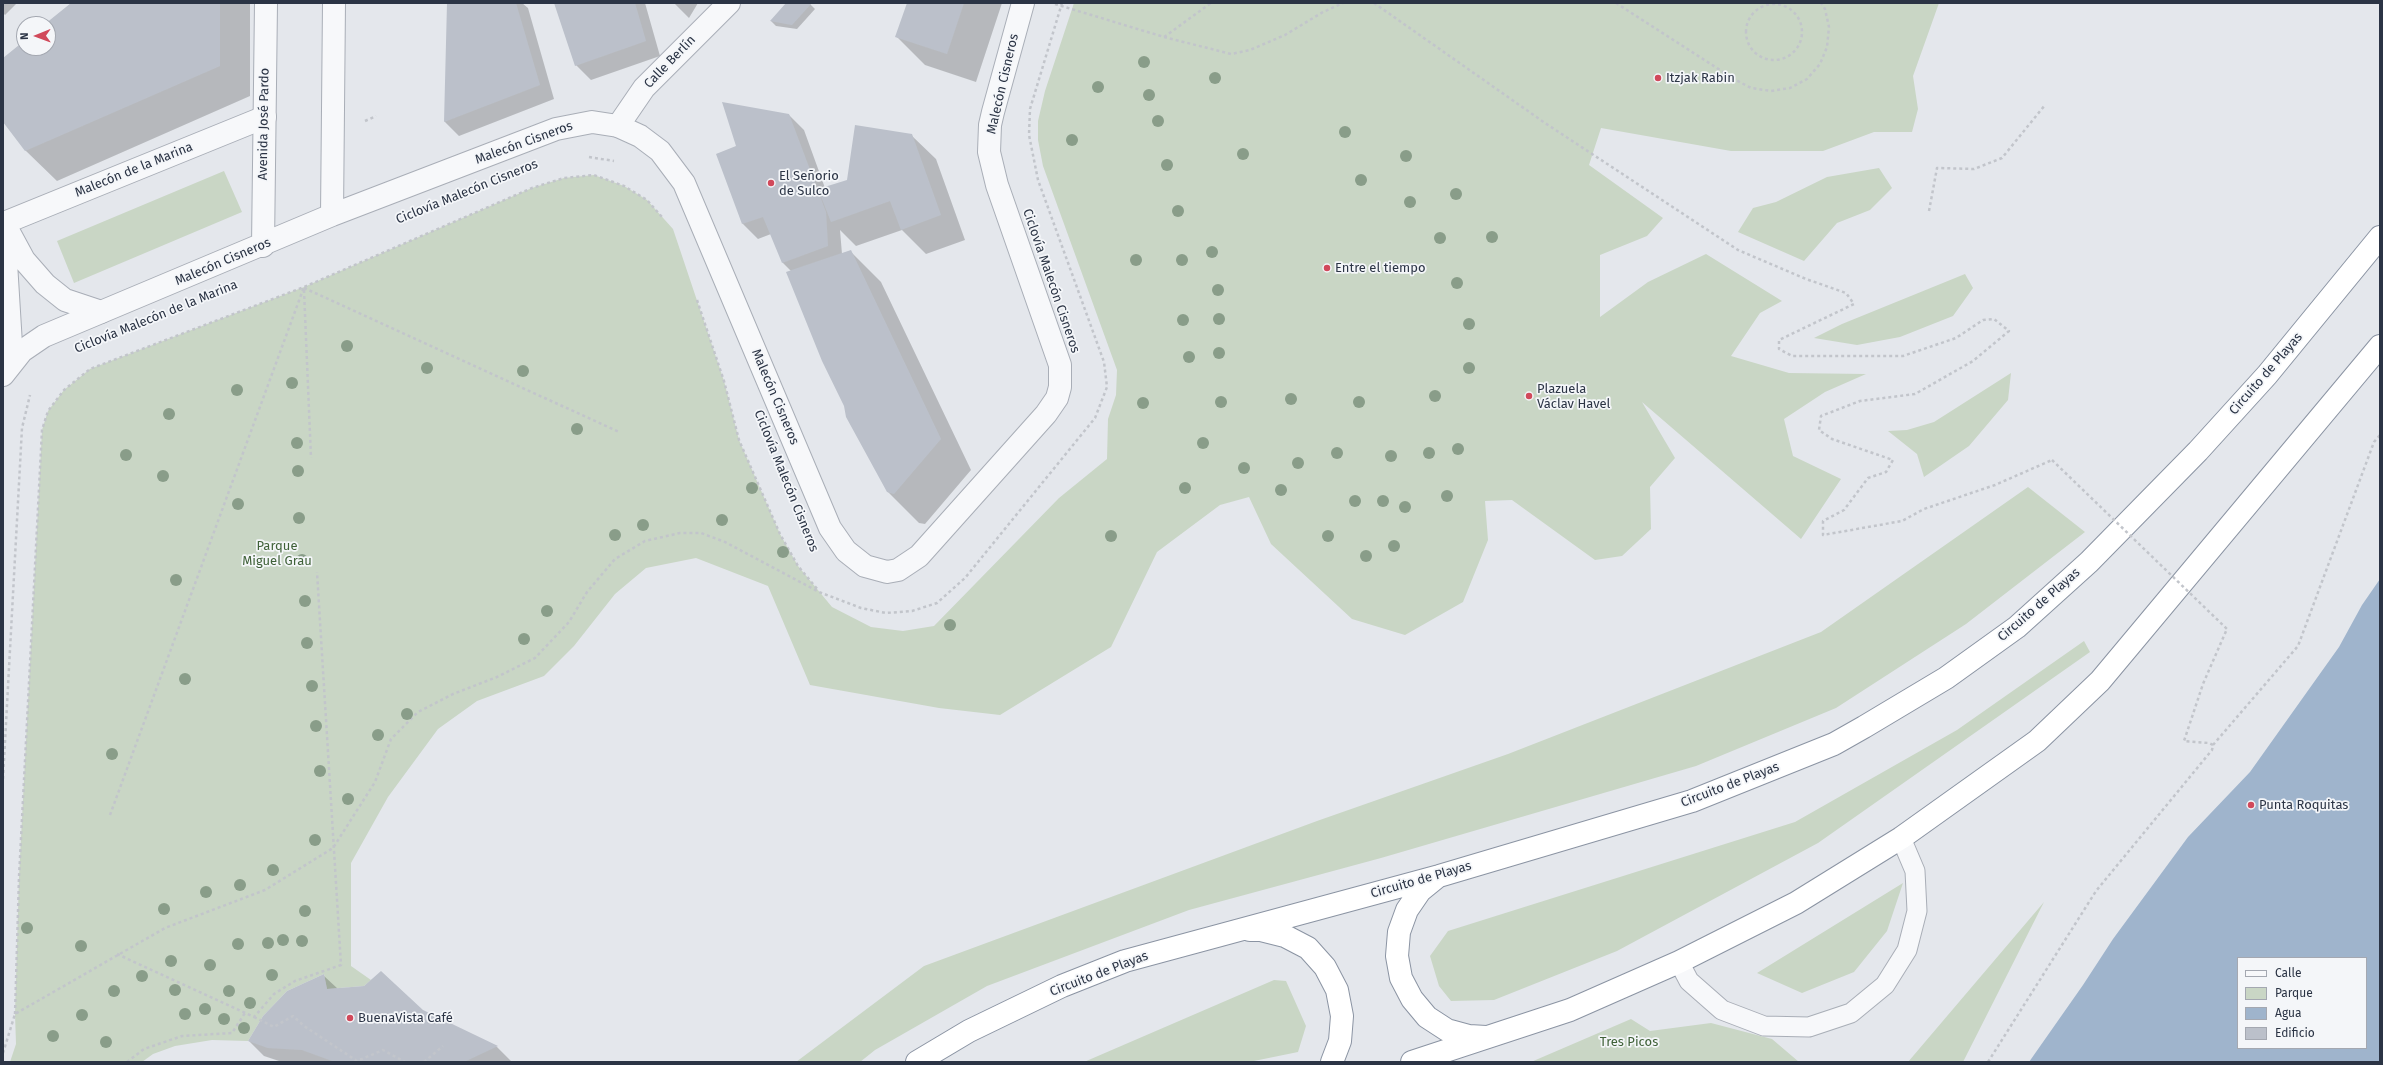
<!DOCTYPE html>
<meta charset="utf-8">
<style>
body{margin:0}
#map{position:relative;width:2383px;height:1065px;overflow:hidden;background:#e4e7ec;font-family:"Fira Sans",sans-serif}
canvas{display:block}
.frame{position:absolute;inset:0;border:4px solid #2b3445;pointer-events:none}
.legend{position:absolute;left:2237px;top:957px;width:130px;height:92px;box-sizing:border-box;background:#f4f6f9;border:1px solid #a4a8b1;margin:0;padding:5px 7px;list-style:none;font-size:12px;color:#2b3445}
.legend li{display:flex;align-items:center;gap:8px;height:20px}
.legend b{width:20px;border:1px solid #a4a8b1}
.north{position:absolute;left:16px;top:16px;width:40px;height:40px;box-sizing:border-box;background:#f4f6f9;border:1px solid #a4a8b1;border-radius:50%;rotate:269deg;font-size:11px;font-weight:700;line-height:16px;text-align:center;color:#2b3445}
.north::after{content:'';display:block;margin:auto;width:14px;height:18px;background:#d1495b;clip-path:polygon(50% 0,100% 100%,50% 72%,0 100%)}
</style>
<div id="map">
<canvas width="2383" height="1065"></canvas>
<div class="frame"></div>
<ul class="legend">
<li><b style="height:5px;background:#f7f8fa"></b>Calle</li>
<li><b style="height:11px;background:#c9d6c5"></b>Parque</li>
<li><b style="height:11px;background:#9fb4cc"></b>Agua</li>
<li><b style="height:11px;background:#bbc0ca"></b>Edificio</li>
</ul>
<div class="north">N</div>
</div>
<script>
const ctx = document.querySelector('canvas').getContext('2d');
ctx.lineJoin = 'round';
function fill(path, color) { ctx.fillStyle = color; ctx.fill(path, 'evenodd'); }
const shape = rows => new Path2D(rows.map(r => 'M' + r).join(''));
function strokePath(path, color, width, dash) { ctx.strokeStyle = color; ctx.lineWidth = width; ctx.lineCap = dash ? 'butt' : 'round'; ctx.setLineDash(dash || []); ctx.stroke(path); }
function label(font, color, halo, rows, align = 'center') {
  ctx.font = font + ' "Fira Sans",sans-serif'; ctx.lineWidth = 3.5; ctx.setLineDash([]); ctx.textBaseline = 'middle'; ctx.strokeStyle = halo; ctx.fillStyle = color; for (const [text, x, y, turn = 0] of rows) {
    ctx.save(); ctx.translate(x, y); ctx.rotate((+turn || 0) * Math.PI / 180); ctx.textAlign = isNaN(turn) ? turn : align; if (halo) ctx.strokeText(text, 0, 0); ctx.fillText(text, 0, 0); ctx.restore();
  }
}
fill(shape([
 [1074,3,1939,3,1913,76,1918,109,1912,132,1874,132,1823,151,1731,151,1601,128,1589,165,1663,218,1647,236,1600,255,1600,317,1648,282,1706,254,1782,301,1760,313,1731,356,1789,373,1866,374,1825,392,1784,419,1793,456,1841,479,1801,539,1642,402,1675,458,1650,487,1651,529,1622,556,1595,560,1512,500,1485,501,1488,540,1463,602,1405,635,1352,619,1271,544,1249,497,1220,505,1157,552,1111,647,1000,715,939,708,810,685,768,586,696,558,646,568,615,594,574,646,544,676,477,701,438,729,388,797,351,863,351,966,371,980,364,986,327,989,324,974,287,991,263,1016,248,1041,212,1040,175,1046,153,1054,142,1062,10,1062,16,1044,15,1014,19,877,42,430,48,411,64,390,90,369,304,287,532,188,564,178,594,175,624,186,647,200,673,229,724,381,739,440,780,534,798,566,832,607,871,627,903,631,934,626,1059,498,1107,459,1108,419,1116,395,1117,370,1043,166,1038,140,1038,121,1045,91],
 [1879,168,1892,188,1870,210,1837,223,1804,261,1738,232,1753,208,1776,202,1827,177],
 [224,171,242,212,74,283,57,241],
 [1965,274,1973,288,1953,316,1900,337,1857,345,1814,338,1842,324],
 [2011,373,2008,400,1969,446,1924,477,1917,454,1888,431,1907,430,1934,422],
 [2028,487,2085,532,1966,624,1836,708,1696,766,1381,858,1189,910,987,986,875,1050,860,1062,796,1062,924,966,1317,821,1508,754,1821,632],
 [2084,641,2090,652,1818,843,1617,951,1494,1000,1451,1001,1439,986,1430,956,1448,931,1795,822,1957,730],
 [1903,883,1887,931,1854,972,1802,993,1757,973],
 [2044,902,1963,1062,1908,1062],
 [1274,980,1286,981,1306,1026,1298,1052,1249,1062,1084,1062],
 [1631,1019,1650,1031,1711,1023,1772,1039,1799,1062,1531,1062]
]), '#c9d6c5');
fill(shape([
 [2380,579,2380,1062,2029,1062,2083,985,2113,939,2188,837,2250,772,2339,647,2362,605],
 [2238,958,2366,958,2366,1048,2238,1048]
]), '#9fb4cc');
fill(shape([
 [3,3,17,3,5,15,3,13],
 [72,3,250,3,250,96,57,181,26,151,3,121,3,59,24,42,24,48,48,48,46,24],
 [448,3,522,3,528,8,554,99,459,136,445,122],
 [555,3,645,3,660,56,591,80,576,65],
 [674,3,698,3,689,18],
 [788,3,809,3,815,9,797,29,776,26,771,21],
 [908,3,1002,3,976,82,925,65,897,37],
 [789,115,804,130,825,188,848,181,911,135,936,159,965,240,926,254,902,230,856,246,840,230,842,254,850,251,881,282,971,470,925,524,919,523,888,492,845,405,791,271,783,263,771,234,758,239,743,224,717,154,738,147],
 [324,976,338,989,422,1011,497,1047,511,1061,282,1062,264,1056,249,1041]
]), '#0003');
fill(shape([
 [71,3,220,3,220,66,25,151,3,122,3,58,24,41,24,48,48,48,48,24,45,24],
 [447,3,516,3,540,85,444,122],
 [554,3,635,3,646,41,575,66],
 [786,3,811,4,792,25,770,21],
 [907,3,964,3,947,54,895,37],
 [722,102,789,114,826,212,828,246,782,263,763,217,742,224,716,154,736,146],
 [855,125,912,134,941,215,901,230,890,201,831,222,818,189,847,180],
 [851,250,941,439,894,494,887,492,846,417,844,406,822,361,786,272],
 [381,971,423,1010,498,1046,464,1062,335,1062,302,1050,268,1048,248,1041,263,1016,287,991,324,974,327,989,364,986]
]), '#bbc0ca');
const service = shape([
 [1679,962,1689,981,1722,1010,1764,1026,1809,1027,1851,1013,1885,985,1907,950,1917,911,1915,871,1901,838]
]);
const minor = shape([
 [618,126,644,88,729,3],
 [4,230,12,361],
 [101,312,65,300,45,284,24,260,4,223,265,117]
]);
const tertiary = shape([
 [332,215,334,3],
 [263,246,266,3],
 [3,375,22,351,44,336,332,215,556,129,592,122,618,126,640,136,660,151,684,183,830,528,846,551,865,566,887,572,898,570,919,556,1046,414,1057,398,1060,387,1060,365,997,185,989,152,990,125,993,112,1023,3]
]);
const trunk = shape([
 [1436,878,1420,891,1407,910,1399,932,1397,956,1401,978,1412,999,1427,1017,1447,1030,1469,1036,1486,1037],
 [1250,930,1261,930,1285,936,1308,948,1325,967,1337,990,1342,1016,1340,1041,1332,1062],
 [917,1062,969,1031,1062,986,1125,961,1439,876,1692,801,1834,744,1864,727,1946,678,2017,627,2089,562,2198,451,2267,375,2380,237],
 [1412,1062,1570,1010,1679,962,1796,903,1901,838,2037,741,2100,681,2380,346]
]);
strokePath(service, '#a9aeb7', 21);
strokePath(minor, '#a9aeb7', 24);
strokePath(tertiary, '#a9aeb7', 24);
strokePath(trunk, '#8b94a3', 24);
strokePath(shape([
 [1374,3,1545,123,1738,250,1806,279,1846,293,1854,304,1779,340,1779,349,1792,356,1903,356,1956,338,1983,320,1994,319,2009,331,1973,361,1915,394,1860,401,1821,416,1819,430,1832,439,1893,460,1886,472,1868,478,1844,510,1823,521,1823,535,1902,521,1924,509,1995,485,2052,460],
 [1616,3,1734,79,1751,88,1771,91,1790,88,1807,79,1820,64,1827,47,1829,27,1825,9,1821,3],
 '1746 32a28 28 0 1 1 56 0a28 28 0 1 1-56 0Z',
 [1055,4,1164,37,1211,3],
 [1164,37,1231,54,1250,50,1285,35,1323,12,1343,3],
 [365,121,376,116],
 [589,157,614,161],
 [1929,211,1937,168,1974,169,2002,158,2045,105],
 [304,288,619,432],
 [304,290,311,458],
 [697,300,724,381,739,440,780,534,798,566,818,590],
 [2213,745,2298,646,2374,442,2380,435],
 [3,779,22,428,30,395],
 [110,815,304,287],
 [117,954,254,1017,274,994,295,981,341,965,317,572],
 [15,1014,19,877,42,430,48,411,64,390,90,369,304,287,532,188,564,178,594,175,624,186,647,200,662,217],
 [254,1017,274,1027,293,1016,304,1026,357,1061,383,1050,405,1062],
 [3,1053,15,1014,165,928,265,890,333,848,375,782,391,739,418,712,453,694,497,677,535,658,569,622,587,592,615,559,645,541,680,533,701,533,725,542,819,592,861,608,886,613,912,611,937,603,965,578,1095,418,1107,387,1104,362,1038,180,1029,135,1030,109,1062,3],
 [127,1062,144,1049,182,1036,232,1033,245,1013],
 [424,1062,443,1046],
 [1988,1062,2096,891,2212,750,2213,745,2209,743,2184,741,2203,684,2227,629]
]), '#c2c5cb', 2.5, [3, 3]);
strokePath(service, '#f7f8fa', 19);
strokePath(minor, '#f7f8fa', 22);
strokePath(tertiary, '#f7f8fa', 22);
strokePath(trunk, '#fff', 22);
strokePath(shape([
 [2052,460,2227,629]
]), '#c2c5cb', 2.5, [3, 3]);
ctx.fillStyle = '#899d89';
for (const [x, y] of [
 [1144,62],
 [1215,78],
 [1098,87],
 [1149,95],
 [1158,121],
 [1345,132],
 [1072,140],
 [1243,154],
 [1406,156],
 [1167,165],
 [1361,180],
 [1456,194],
 [1410,202],
 [1178,211],
 [1492,237],
 [1440,238],
 [1212,252],
 [1136,260],
 [1182,260],
 [1457,283],
 [1218,290],
 [1219,319],
 [1183,320],
 [1469,324],
 [347,346],
 [1219,353],
 [1189,357],
 [427,368],
 [1469,368],
 [523,371],
 [292,383],
 [237,390],
 [1435,396],
 [1291,399],
 [1221,402],
 [1359,402],
 [1143,403],
 [169,414],
 [577,429],
 [297,443],
 [1203,443],
 [1458,449],
 [1337,453],
 [1429,453],
 [126,455],
 [1391,456],
 [1298,463],
 [1244,468],
 [298,471],
 [163,476],
 [752,488],
 [1185,488],
 [1281,490],
 [1447,496],
 [1355,501],
 [1383,501],
 [238,504],
 [1405,507],
 [299,518],
 [722,520],
 [643,525],
 [615,535],
 [1111,536],
 [1328,536],
 [1394,546],
 [783,552],
 [1366,556],
 [302,560],
 [176,580],
 [305,601],
 [547,611],
 [950,625],
 [524,639],
 [307,643],
 [185,679],
 [312,686],
 [407,714],
 [316,726],
 [378,735],
 [112,754],
 [320,771],
 [348,799],
 [315,840],
 [273,870],
 [240,885],
 [206,892],
 [164,909],
 [305,911],
 [27,928],
 [283,940],
 [302,941],
 [268,943],
 [238,944],
 [81,946],
 [171,961],
 [210,965],
 [272,975],
 [142,976],
 [175,990],
 [114,991],
 [229,991],
 [250,1003],
 [205,1009],
 [185,1014],
 [82,1015],
 [224,1019],
 [244,1028],
 [53,1036],
 [106,1042]
]) { ctx.beginPath(); ctx.arc(x, y, 6, 0, 2 * Math.PI); ctx.fill(); }
for (const [x, y, r, color] of [
 [1658,78,4,"#d1495b"],
 [771,183,4,"#d1495b"],
 [1327,268,4,"#d1495b"],
 [1529,396,4,"#d1495b"],
 [2251,805,4,"#d1495b"],
 [350,1018,4,"#d1495b"]
]) { const dot = new Path2D(); dot.arc(x, y, r, 0, 2 * Math.PI); ctx.fillStyle = color; ctx.fill(dot); strokePath(dot, '#f4f6f9', 1.5); }
label('13px', '#2b3445', '#f4f6f9', [
 ["Calle Berlín",670,62,-46],
 ["Malecón Cisneros",1003,84,-77],
 ["Avenida José Pardo",264,124,-89],
 ["Malecón Cisneros",524,143,-20],
 ["Malecón de la Marina",134,170,-22],
 ["Ciclovía Malecón Cisneros",467,192,-22],
 ["Malecón Cisneros",223,262,-23],
 ["Ciclovía Malecón Cisneros",1051,281,71],
 ["Ciclovía Malecón de la Marina",156,317,-22],
 ["Circuito de Playas",2266,374,-49],
 ["Malecón Cisneros",775,397,67],
 ["Ciclovía Malecón Cisneros",786,481,68],
 ["Circuito de Playas",2039,605,-41],
 ["Circuito de Playas",1730,785,-21],
 ["Circuito de Playas",1421,880,-16],
 ["Circuito de Playas",1099,974,-21]
]);
label('13px', '#2b3445', '#f4f6f9', [
 ["Itzjak Rabin",1666,78],
 ["El Señorio",779,176],
 ["de Sulco",779,191],
 ["Entre el tiempo",1335,268],
 ["Plazuela",1537,389],
 ["Václav Havel",1537,404],
 ["Punta Roquitas",2259,805],
 ["BuenaVista Café",358,1018]
], 'left');
label('13px', '#3f6138', '#f4f6f9', [
 ["Parque",277,546],
 ["Miguel Grau",277,561],
 ["Tres Picos",1629,1042]
]);
</script>
